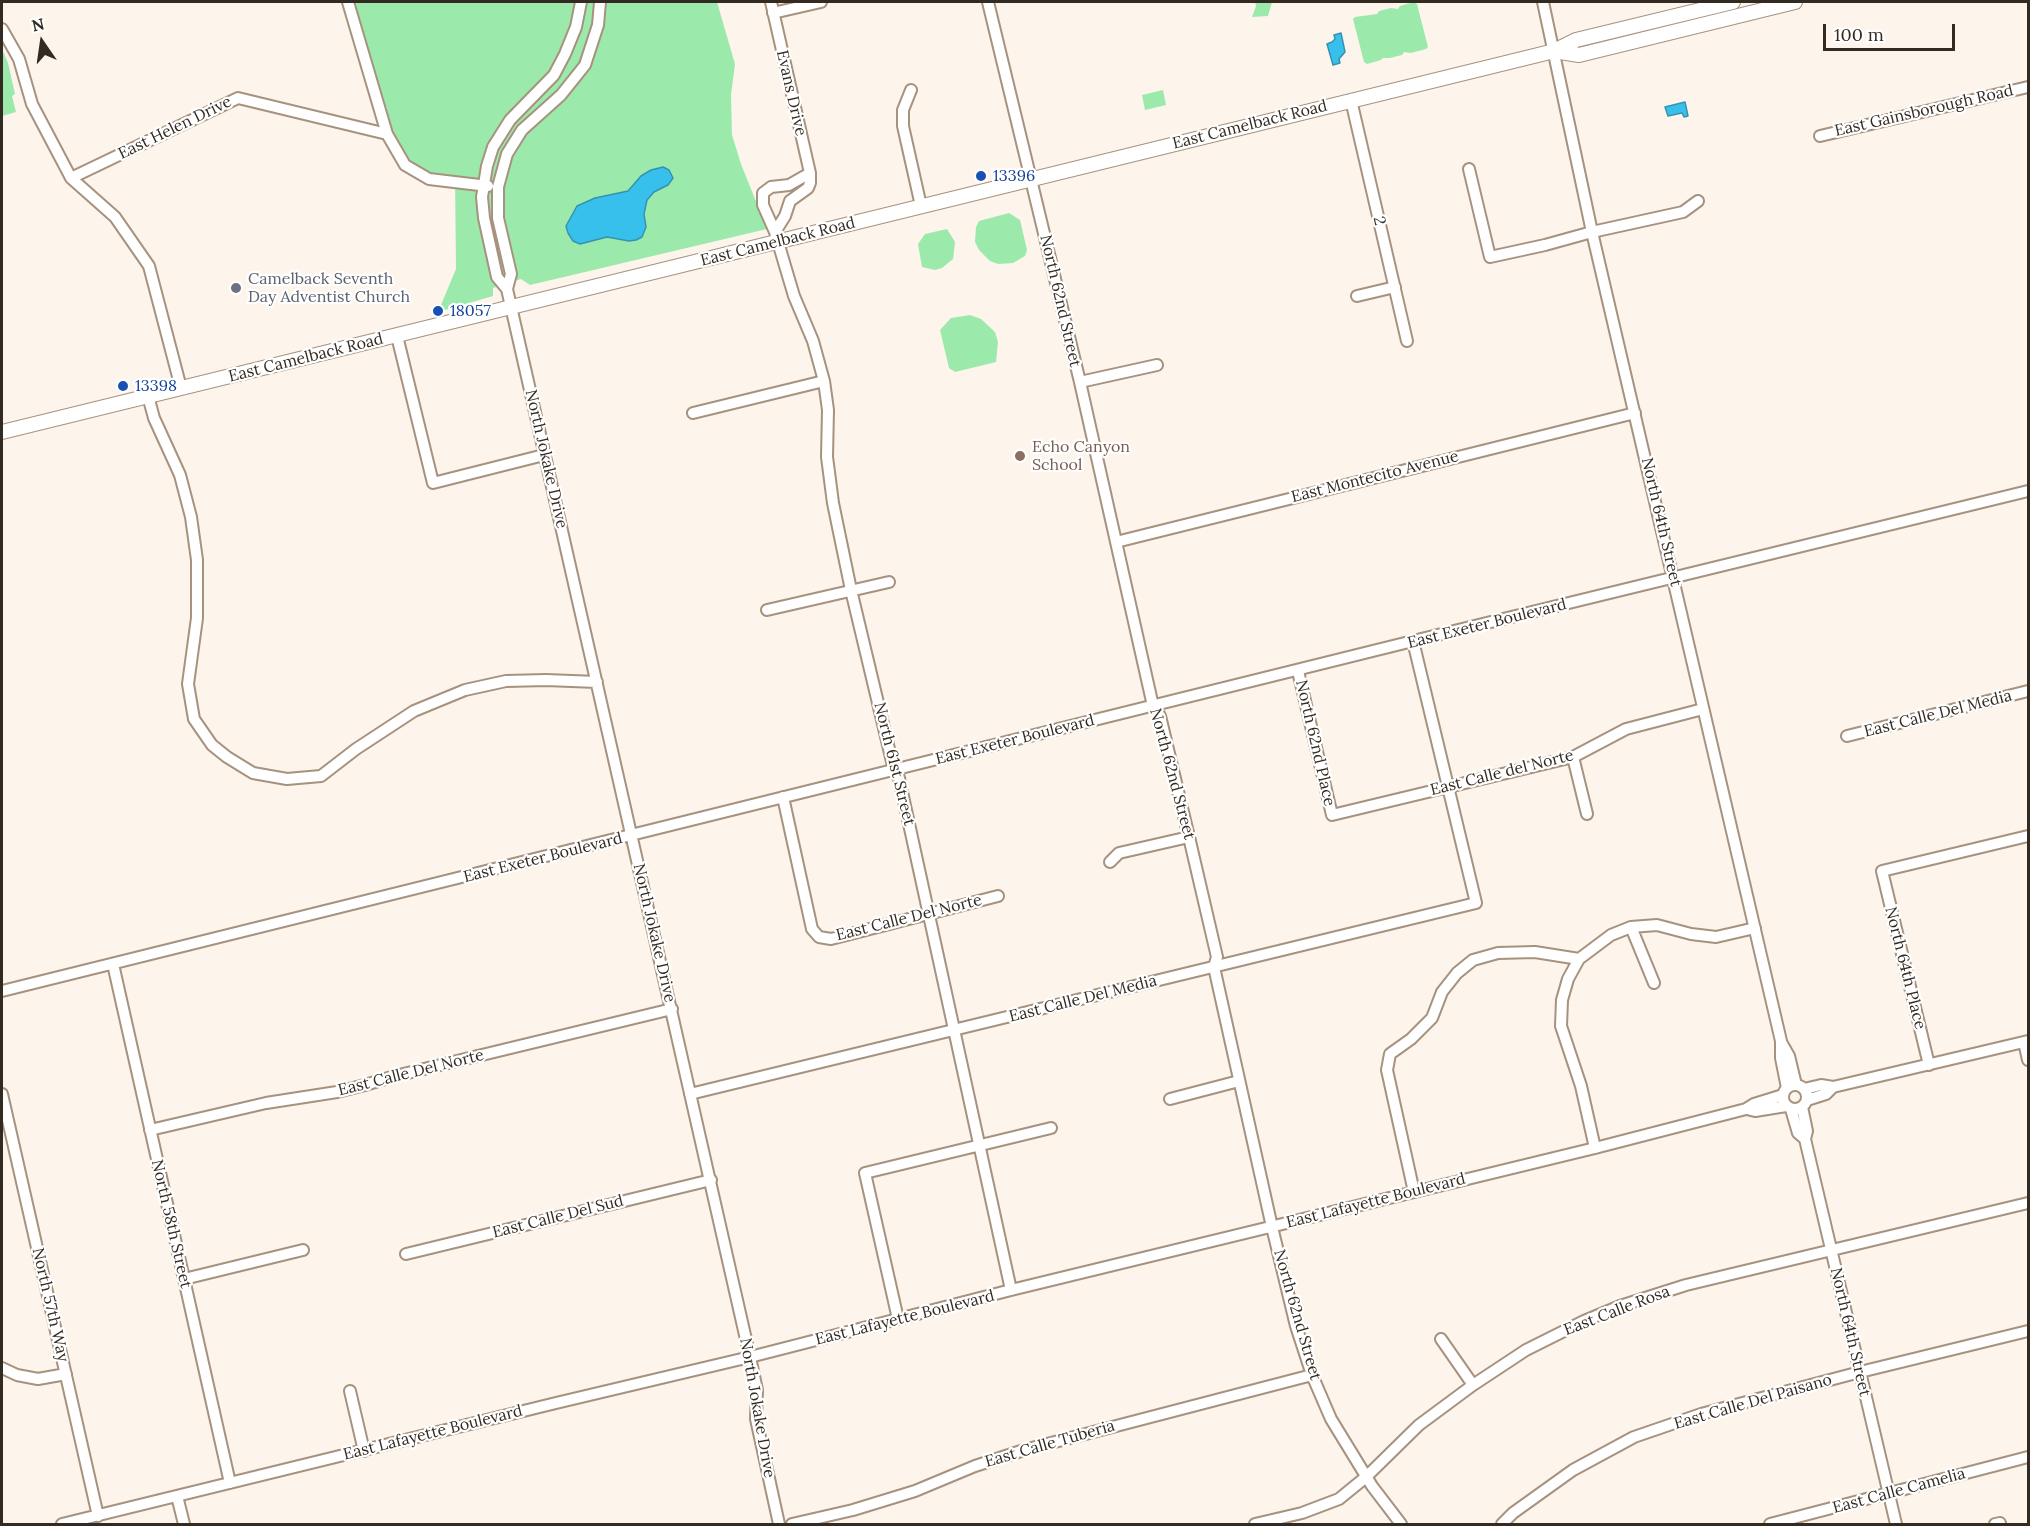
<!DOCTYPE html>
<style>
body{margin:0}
#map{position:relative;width:2030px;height:1526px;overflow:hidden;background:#fdf4eb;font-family:Lora,serif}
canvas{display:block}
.frame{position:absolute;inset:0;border:3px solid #332b22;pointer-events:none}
.north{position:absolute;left:12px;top:12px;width:60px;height:60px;-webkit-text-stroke:4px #fff;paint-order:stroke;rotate:347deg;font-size:16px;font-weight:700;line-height:24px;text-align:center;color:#332b22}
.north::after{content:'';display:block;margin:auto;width:21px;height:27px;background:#332b22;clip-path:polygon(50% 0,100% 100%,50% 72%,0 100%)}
.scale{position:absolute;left:1823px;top:24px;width:132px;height:27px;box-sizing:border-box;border:3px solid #332b22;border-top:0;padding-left:8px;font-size:18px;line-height:21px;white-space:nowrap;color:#332b22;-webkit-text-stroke:4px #fff;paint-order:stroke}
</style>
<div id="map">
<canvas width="2030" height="1526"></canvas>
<div class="frame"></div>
<div class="north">N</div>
<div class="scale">100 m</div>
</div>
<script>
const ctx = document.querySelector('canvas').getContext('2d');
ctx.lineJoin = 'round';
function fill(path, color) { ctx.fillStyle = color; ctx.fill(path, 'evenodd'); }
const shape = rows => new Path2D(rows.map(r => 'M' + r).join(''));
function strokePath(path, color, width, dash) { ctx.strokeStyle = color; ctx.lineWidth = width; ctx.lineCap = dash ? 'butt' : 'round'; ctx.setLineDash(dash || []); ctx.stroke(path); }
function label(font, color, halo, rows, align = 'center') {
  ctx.font = font + ' Lora,serif'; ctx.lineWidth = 4.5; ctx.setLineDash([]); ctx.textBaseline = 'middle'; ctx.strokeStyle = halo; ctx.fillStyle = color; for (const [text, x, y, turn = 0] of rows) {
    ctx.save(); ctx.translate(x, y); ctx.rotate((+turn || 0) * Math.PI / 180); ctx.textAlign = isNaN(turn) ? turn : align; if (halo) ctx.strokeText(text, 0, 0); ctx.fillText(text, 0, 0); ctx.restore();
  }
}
fill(shape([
 [353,2,717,2,735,64,731,95,732,135,741,164,767,229,530,285,521,279,493,288,493,296,438,312,456,269,455,176,430,173,421,170,405,156,392,130,382,103,375,71,356,16],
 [1255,2,1272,2,1268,16,1252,17,1256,6],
 [1414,2,1417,4,1428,47,1426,49,1411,53,1404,52,1402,55,1390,58,1383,58,1381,60,1367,64,1364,62,1353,19,1355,17,1377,14,1379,11,1391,8,1398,9,1400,6],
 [2,49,8,63,15,94,12,96,16,112,2,116],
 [1163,90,1166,105,1145,110,1142,95],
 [1009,213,1020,220,1027,250,1025,256,1013,263,998,264,990,261,979,250,975,242,976,227,979,221],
 [947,229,955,242,953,259,942,268,935,270,922,267,918,244,925,234],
 [970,315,981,319,995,332,998,342,996,362,955,372,949,368,940,330,951,318]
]), '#9ceaab');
const water = shape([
 [1341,33,1345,52,1339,59,1340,63,1333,65,1327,44,1332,42,1335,39,1334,35,1341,33],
 [1685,102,1688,116,1684,117,1682,113,1668,116,1665,107,1685,102],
 [663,167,669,170,673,178,668,185,654,192,647,200,644,214,646,227,642,237,636,240,629,241,607,237,580,244,573,241,568,233,566,226,577,206,595,198,628,191,641,176,651,170,663,167]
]);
fill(water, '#38c0ec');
strokePath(water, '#3693af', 1.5);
const minor = shape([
 [348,2,387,134,405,165,429,179,488,186],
 [600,2,598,25,585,65,561,95,522,130,507,154,498,187,498,218,511,274,507,289,750,1357,757,1390,756,1419,779,1524],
 [771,2,810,173,810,183,808,188,790,201,785,216,775,232],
 [988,2,1080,382,1153,706,1160,716,1189,837,1217,957,1214,967,1216,976,1272,1227,1296,1326,1312,1375,1331,1419,1372,1486,1401,1524],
 [1543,2,1592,232,1781,1041,1781,1058,1787,1088],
 [773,13,821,2],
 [2,29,19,59,32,104,71,178,115,217,149,266,181,388],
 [911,90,903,110,903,126,921,206],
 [1351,100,1407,341],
 [1820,136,2028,87],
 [1469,169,1490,257,1545,245,1592,232,1683,212,1698,201],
 [810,173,789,185,771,187,763,193,763,205,775,232,794,296,813,341,824,381,828,410,827,457,833,503,851,590,894,770,899,778,1011,1290],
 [71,178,238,98,387,134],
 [507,289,497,277,484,218,482,197,487,166,493,147,510,120,554,75,565,54,576,27,581,2],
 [1357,296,1395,287],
 [397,336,433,483,544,455],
 [1080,382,1157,365],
 [148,396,154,418,180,475,191,517,197,560,197,618,188,684,194,719,212,745,227,757,253,773,287,779,321,776,356,749,414,711,465,690,506,681,546,680,597,682],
 [693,413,824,381],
 [1116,542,1635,413],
 [767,610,889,582],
 [1298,671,1332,815,1573,757,1626,729,1703,709],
 [1847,736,2028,691],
 [1573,757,1587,814],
 [783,797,812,929,819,937,831,939,998,896],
 [1110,862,1119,853,1189,837],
 [1631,927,1654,983],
 [1579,959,1568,979,1562,1000,1561,1026,1581,1086,1595,1148],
 [113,964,230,1483],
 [2,991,1413,641,2028,491],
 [1781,1042,1789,1056,1796,1085],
 [2024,1042,2028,1060],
 [1929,1065,1882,871,2028,836],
 '1783 1097a12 12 0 1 1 24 0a12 12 0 1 1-24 0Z',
 [1804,1089,1821,1085,1833,1087,2028,1041],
 [2,1094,98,1516],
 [690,1094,1476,903,1413,641],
 [1170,1099,1239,1081],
 [1807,1100,1826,1094,1833,1087],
 [1802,1107,1807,1131,1805,1139,1896,1524],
 [1747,1109,1755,1111,1786,1106],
 [1791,1109,1798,1133,1805,1139],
 [150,1130,266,1103,337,1092,365,1085,395,1076,672,1009],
 [1414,1192,1387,1070,1390,1054,1411,1039,1432,1018,1442,992,1457,973,1473,960,1498,953,1535,952,1579,959,1611,935,1631,927,1657,925,1691,934,1716,937,1755,928],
 [406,1254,711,1180],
 [184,1279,303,1250],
 [898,1319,865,1173,1051,1128],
 [1441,1339,1473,1385],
 [2,1368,17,1375,38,1379,66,1374],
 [350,1391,364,1451],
 [177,1496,184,1524],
 [62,1524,556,1403,750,1357,1011,1290,1595,1148,1746,1109,1754,1104,1783,1095],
 [792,1524,853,1510,915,1491,975,1466,1024,1450,1312,1375],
 [1255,1524,1302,1513,1339,1499,1366,1477,1419,1425,1473,1385,1526,1350,1584,1321,1620,1306,1686,1285,2028,1203],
 [1502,1524,1513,1513,1573,1470,1634,1437,1701,1414,1860,1372,2028,1331],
 [1770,1524,2028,1457],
 [1995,1524,2000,1523]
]);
const major = shape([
 [1554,51,1579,55,1795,2],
 [2,432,1538,55,1554,51,1576,40,1733,2]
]);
strokePath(minor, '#a6927e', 14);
strokePath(major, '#a6927e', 16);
strokePath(minor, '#fff', 10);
strokePath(major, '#fff', 14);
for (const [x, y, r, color] of [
 [981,176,6,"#1a4fb4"],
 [236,288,6,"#6b7280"],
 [438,311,6,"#1a4fb4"],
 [123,386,6,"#1a4fb4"],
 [1020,456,6,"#8d6e63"]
]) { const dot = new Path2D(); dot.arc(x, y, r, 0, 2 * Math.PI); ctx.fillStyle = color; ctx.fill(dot); strokePath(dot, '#fff', 2); }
label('16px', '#332b22', '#fff', [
 ["Evans Drive",791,93,77],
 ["East Gainsborough Road",1924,111,-13],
 ["East Camelback Road",1250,125,-14],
 ["East Helen Drive",175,128,-26],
 ["2",1379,221,77],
 ["East Camelback Road",778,242,-14],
 ["North 62nd Street",1060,301,77],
 ["East Camelback Road",306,358,-14],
 ["North Jokake Drive",546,459,77],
 ["East Montecito Avenue",1375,477,-14],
 ["North 64th Street",1661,522,77],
 ["East Exeter Boulevard",1487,624,-14],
 ["East Calle Del Media",1938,714,-14],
 ["East Exeter Boulevard",1015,740,-14],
 ["North 62nd Place",1315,743,77],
 ["North 61st Street",894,764,76],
 ["East Calle del Norte",1502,773,-14],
 ["North 62nd Street",1172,774,75],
 ["East Exeter Boulevard",543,858,-14],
 ["East Calle Del Norte",909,918,-14],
 ["North Jokake Drive",654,933,77],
 ["North 64th Place",1905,968,76],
 ["East Calle Del Media",1083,999,-14],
 ["East Calle Del Norte",411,1073,-14],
 ["East Lafayette Boulevard",1376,1201,-14],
 ["East Calle Del Sud",558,1217,-14],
 ["North 58th Street",171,1224,77],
 ["North 57th Way",50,1305,77],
 ["East Calle Rosa",1617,1311,-21],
 ["North 62nd Street",1297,1315,74],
 ["East Lafayette Boulevard",905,1318,-14],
 ["North 64th Street",1850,1332,77],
 ["East Calle Del Paisano",1753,1402,-16],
 ["North Jokake Drive",757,1408,80],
 ["East Lafayette Boulevard",433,1433,-14],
 ["East Calle Tuberia",1050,1444,-16],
 ["East Calle Camelia",1899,1491,-15]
]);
label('16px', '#164399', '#fff', [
 ["13396",993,176],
 ["18057",450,311],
 ["13398",135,386]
], 'left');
label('16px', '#5b616d', '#fff', [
 ["Camelback Seventh",248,279],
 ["Day Adventist Church",248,297]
], 'left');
label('16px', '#785e54', '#fff', [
 ["Echo Canyon",1032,447],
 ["School",1032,465]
], 'left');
</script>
